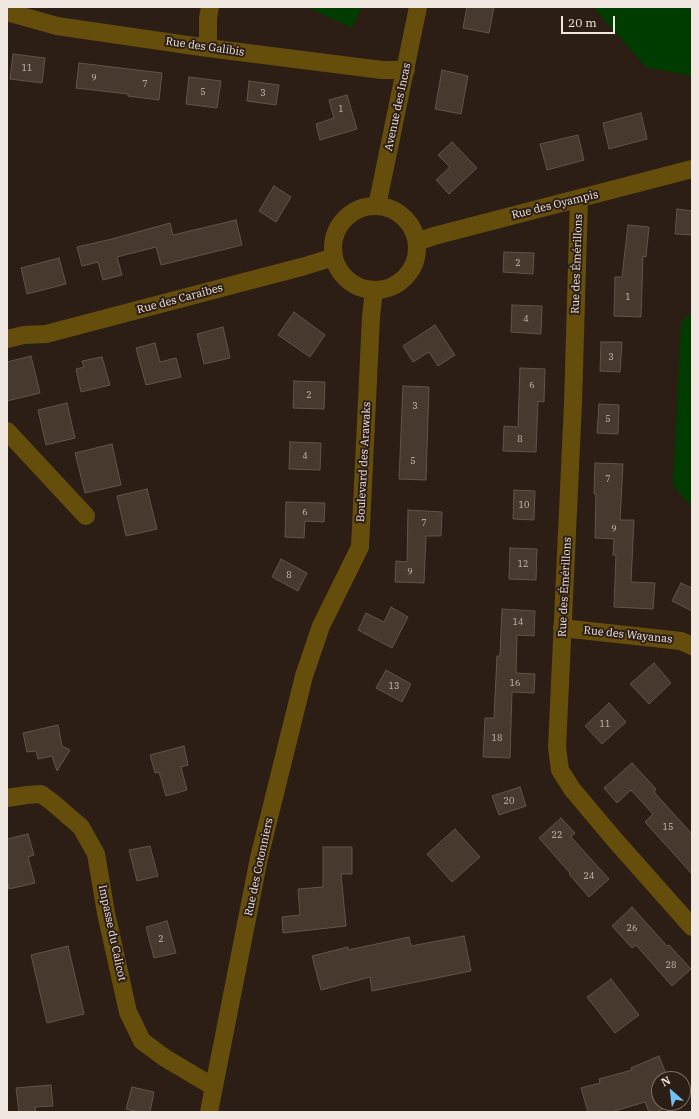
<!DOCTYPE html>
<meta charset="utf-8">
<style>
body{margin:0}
#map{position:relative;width:699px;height:1119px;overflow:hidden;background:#2c1e15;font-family:"IBM Plex Serif",serif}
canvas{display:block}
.frame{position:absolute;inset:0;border:8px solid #f1e7e1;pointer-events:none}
.north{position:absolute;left:651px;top:1071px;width:40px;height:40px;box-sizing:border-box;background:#2c1e15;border:1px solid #7b6e67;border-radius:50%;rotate:332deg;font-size:11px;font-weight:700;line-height:16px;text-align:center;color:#f1e7e1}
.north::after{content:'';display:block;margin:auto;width:14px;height:18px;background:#71c1f5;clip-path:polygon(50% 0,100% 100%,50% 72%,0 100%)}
.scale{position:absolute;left:561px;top:16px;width:54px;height:18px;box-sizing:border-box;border:2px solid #f1e7e1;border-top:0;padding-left:5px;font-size:12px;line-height:14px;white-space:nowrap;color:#f1e7e1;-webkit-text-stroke:3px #2c1e15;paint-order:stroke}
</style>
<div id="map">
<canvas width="699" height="1119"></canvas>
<div class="frame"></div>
<div class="north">N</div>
<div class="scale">20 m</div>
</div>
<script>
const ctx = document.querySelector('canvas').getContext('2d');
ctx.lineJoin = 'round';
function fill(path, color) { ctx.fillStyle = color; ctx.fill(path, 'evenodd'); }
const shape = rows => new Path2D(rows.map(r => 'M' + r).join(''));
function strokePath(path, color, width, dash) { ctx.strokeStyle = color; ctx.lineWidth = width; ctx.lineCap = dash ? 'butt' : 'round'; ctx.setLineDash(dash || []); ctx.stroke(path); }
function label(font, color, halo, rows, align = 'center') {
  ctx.font = font + ' "IBM Plex Serif",serif'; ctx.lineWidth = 4; ctx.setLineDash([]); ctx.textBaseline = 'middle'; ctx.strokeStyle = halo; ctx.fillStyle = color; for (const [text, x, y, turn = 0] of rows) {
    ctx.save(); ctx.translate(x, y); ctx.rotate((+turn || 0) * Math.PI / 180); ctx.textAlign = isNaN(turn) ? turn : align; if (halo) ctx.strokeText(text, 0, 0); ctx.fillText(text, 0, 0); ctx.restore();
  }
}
fill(shape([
 [307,7,362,7,352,28],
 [593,7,692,7,692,76,646,67],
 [692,312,692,507,673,485,681,323]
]), '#003c00');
const building = shape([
 [467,7,494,7,489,33,463,28,467,7],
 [13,54,45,58,42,83,10,79,13,54],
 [79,63,162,73,159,100,128,96,128,94,76,88,79,63],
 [442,70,468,76,461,114,435,109,442,70],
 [189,77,221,81,217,108,186,104,189,77],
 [249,81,279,85,276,105,247,101,249,81],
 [347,95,357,129,320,140,316,124,334,118,329,100,347,95],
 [641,113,647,139,609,149,603,123,641,113],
 [578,135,584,160,547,170,540,144,578,135],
 [452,142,477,168,449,194,436,180,450,167,438,155,452,142],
 [274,186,291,197,276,222,259,211,274,186],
 [677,209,692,211,692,235,675,234,677,209],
 [236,220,242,245,161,265,156,247,117,257,122,275,103,280,98,262,82,266,77,247,112,239,170,223,173,235,236,220],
 [628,225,649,227,646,257,643,256,641,317,614,316,615,277,622,277,628,225],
 [504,252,534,253,533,274,503,272,504,252],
 [59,258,66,284,27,294,21,268,59,258],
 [512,305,542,306,541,334,511,332,512,305],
 [294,312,325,335,310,357,278,335,294,312],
 [435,325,455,355,438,366,429,352,413,362,403,346,435,325],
 [223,327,230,358,204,364,197,334,223,327],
 [601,342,622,342,620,372,600,371,601,342],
 [155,343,160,362,176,358,181,377,146,385,136,348,155,343],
 [31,356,40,393,7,401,7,362,31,356],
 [102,357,110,385,81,392,76,369,84,367,82,361,102,357],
 [520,368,545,369,544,402,538,401,536,452,503,451,504,426,518,427,520,368],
 [294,381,325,382,324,409,293,408,294,381],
 [403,386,429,387,426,480,399,479,403,386],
 [67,403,75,438,46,445,38,410,67,403],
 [599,404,619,405,618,434,597,433,599,404],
 [290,442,321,443,320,470,289,469,290,442],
 [112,444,121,485,85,493,75,453,112,444],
 [595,463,623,464,620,520,634,520,631,582,655,583,653,609,614,607,616,555,613,555,614,539,595,538,596,494,594,494,595,463],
 [147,489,157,529,126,536,117,496,147,489],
 [514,490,535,491,534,520,513,519,514,490],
 [286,502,325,503,324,522,305,521,304,538,285,537,286,502],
 [408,510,442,512,441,536,426,536,424,583,395,582,396,561,407,562,408,510],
 [510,548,537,549,536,580,509,579,510,548],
 [281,559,307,573,298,591,272,577,281,559],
 [681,583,692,588,692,611,672,601,681,583],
 [391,607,408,617,392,648,358,630,366,613,384,622,391,607],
 [502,609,535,611,534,636,517,635,516,673,535,674,534,693,512,692,510,758,483,757,485,718,494,718,497,656,500,656,502,609],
 [654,663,671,683,649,704,630,684,654,663],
 [386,670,411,684,402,702,376,688,386,670],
 [609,703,626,722,602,744,585,726,609,703],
 [58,725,62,746,70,750,57,771,52,756,38,759,36,751,27,752,23,733,58,725],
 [184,746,188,765,181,767,187,790,166,796,159,772,155,773,150,755,184,746],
 [632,763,656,789,654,792,692,834,692,874,645,822,653,814,631,790,617,803,604,788,632,763],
 [520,787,526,806,499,815,492,796,520,787],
 [561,818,575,833,571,837,609,879,589,897,569,874,570,873,539,838,561,818],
 [455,829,480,857,452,882,427,854,455,829],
 [28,834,34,855,28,857,35,883,9,889,7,880,7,839,28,834],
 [150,846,158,876,137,881,129,850,150,846],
 [323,847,352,847,352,874,341,874,346,926,283,933,282,917,300,915,298,889,323,887,323,847],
 [632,907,667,946,669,945,691,969,672,986,636,945,632,948,612,926,632,907],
 [167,921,176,953,154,958,146,927,167,921],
 [464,936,471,971,372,991,370,977,321,990,312,956,348,947,348,950,409,937,411,946,464,936],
 [68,946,84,1014,47,1023,31,955,68,946],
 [611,979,639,1015,615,1033,587,997,611,979],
 [659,1056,668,1079,659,1079,659,1103,678,1103,656,1112,649,1112,645,1102,611,1112,588,1112,581,1088,600,1083,599,1079,632,1070,631,1068,659,1056],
 [51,1085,53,1106,35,1107,36,1112,19,1112,16,1088,51,1085],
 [132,1087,154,1092,150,1112,139,1112,126,1109,132,1087]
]);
fill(building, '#48392f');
strokePath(building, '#635348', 1);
strokePath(shape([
 [7,12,57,26,208,48,382,70,406,70],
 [208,48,208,18,210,7],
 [579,199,573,403,557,748,560,770,572,789,614,839,692,927],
 [377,206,418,7],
 '333 248a42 42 0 1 1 84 0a42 42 0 1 1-84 0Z',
 [417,242,434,236,692,169],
 [7,339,24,335,46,334,305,266,334,257],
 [7,431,86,516],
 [562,628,681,641,692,646],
 [7,798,27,795,41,794,52,802,81,827,96,854,106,913,128,1012,142,1041,165,1058,214,1087],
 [209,1112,259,858,304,676,321,626,360,547,371,317,374,290]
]), '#654d0b', 18);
label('9px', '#c7bcb4', null, [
 ["11",27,68],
 ["9",94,78],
 ["7",145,84],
 ["5",203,92],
 ["3",263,93],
 ["1",341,109],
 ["2",518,263],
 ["1",628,297],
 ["4",526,319],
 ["3",611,357],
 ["6",532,385],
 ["2",309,395],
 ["3",415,406],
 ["5",608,419],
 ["8",520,439],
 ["4",305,456],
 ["5",413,461],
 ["7",608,479],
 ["10",524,505],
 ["6",305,512],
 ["7",424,523],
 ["9",614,529],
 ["12",523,564],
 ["9",410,572],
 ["8",289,575],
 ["14",518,622],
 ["16",515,683],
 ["13",394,686],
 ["11",605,724],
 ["18",497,738],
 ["20",509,801],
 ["15",668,827],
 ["22",557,835],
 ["24",589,876],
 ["26",632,928],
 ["2",161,939],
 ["28",671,965]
]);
label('11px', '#f1e7e1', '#2c1e15', [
 ["Rue des Galibis",205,47,8],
 ["Avenue des Incas",398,107,-78],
 ["Rue des Oyampis",555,205,-14],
 ["Rue des Émérillons",577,264,-88],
 ["Rue des Caraibes",180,299,-15],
 ["Boulevard des Arawaks",364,462,-87],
 ["Rue des Émérillons",565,587,-87],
 ["Rue des Wayanas",628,635,6],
 ["Rue des Cotonniers",259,867,-78],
 ["Impasse du Calicot",112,933,78]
]);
</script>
